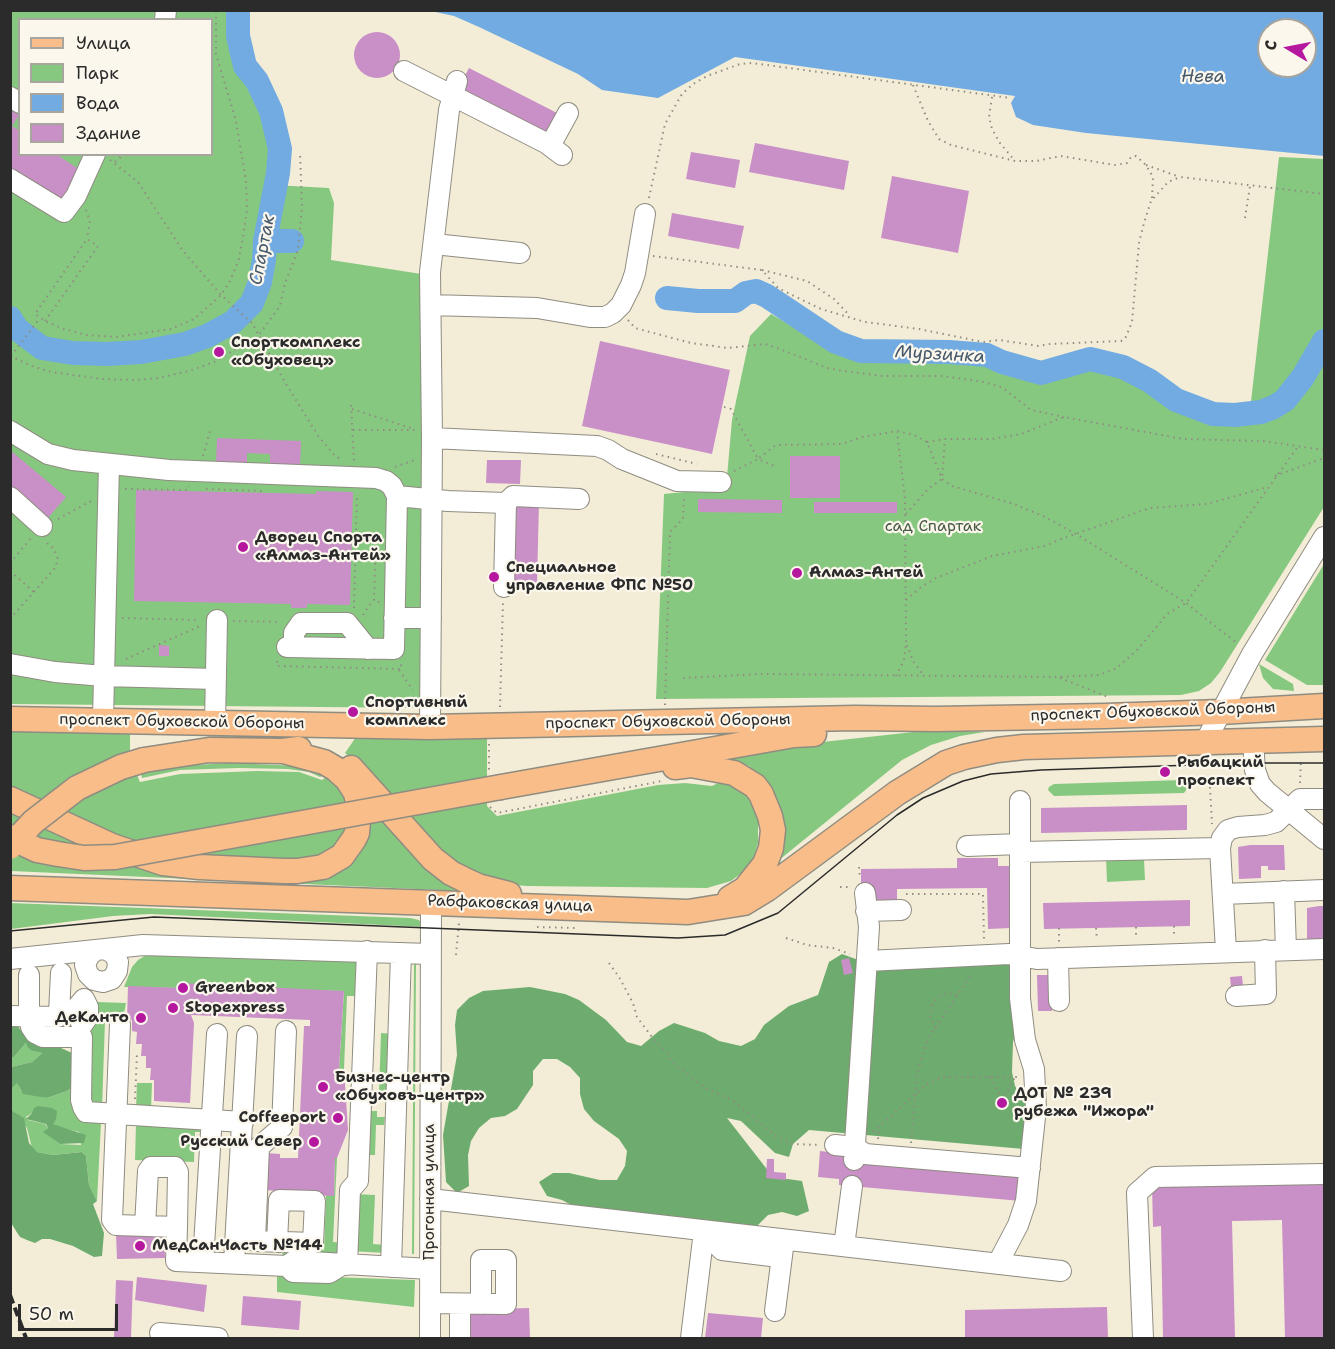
<!DOCTYPE html>
<meta charset="utf-8">
<style>
body{margin:0}
#map{position:relative;width:1335px;height:1349px;overflow:hidden;background:#f3edd7;font-family:"Shantell Sans",sans-serif}
canvas{display:block}
.frame{position:absolute;inset:0;border:12px solid #2b2b2b;pointer-events:none}
.legend{position:absolute;left:18px;top:18px;width:195px;height:138px;box-sizing:border-box;background:#fbf7ec;border:2px solid #a8a59f;margin:0;padding:8px 10px;list-style:none;font-size:18px;color:#2b2b2b}
.legend li{display:flex;align-items:center;gap:12px;height:30px}
.legend b{width:30px;border:2px solid #a8a59f}
.north{position:absolute;left:1257px;top:18px;width:60px;height:60px;box-sizing:border-box;background:#fbf7ec;border:2px solid #a8a59f;border-radius:50%;rotate:280deg;font-size:16px;font-weight:700;line-height:24px;text-align:center;color:#2b2b2b}
.north::after{content:'';display:block;margin:auto;width:21px;height:27px;background:#b5179e;clip-path:polygon(50% 0,100% 100%,50% 72%,0 100%)}
.scale{position:absolute;left:18px;top:1304px;width:100px;height:27px;box-sizing:border-box;border:3px solid #2b2b2b;border-top:0;padding-left:8px;font-size:18px;line-height:21px;white-space:nowrap;color:#2b2b2b;-webkit-text-stroke:4px #fbf7ec;paint-order:stroke}
</style>
<div id="map">
<canvas width="1335" height="1349"></canvas>
<div class="frame"></div>
<ul class="legend">
<li><b style="height:8px;background:#f8bd89"></b>Улица</li>
<li><b style="height:16px;background:#87c880"></b>Парк</li>
<li><b style="height:16px;background:#71abe1"></b>Вода</li>
<li><b style="height:16px;background:#c98fc7"></b>Здание</li>
</ul>
<div class="north">С</div>
<div class="scale">50 m</div>
</div>
<script>
const ctx = document.querySelector('canvas').getContext('2d');
ctx.lineJoin = 'round';
function fill(path, color) { ctx.fillStyle = color; ctx.fill(path, 'evenodd'); }
const shape = rows => new Path2D(rows.map(r => 'M' + r).join(''));
function strokePath(path, color, width, dash) { ctx.strokeStyle = color; ctx.lineWidth = width; ctx.lineCap = dash ? 'butt' : 'round'; ctx.setLineDash(dash || []); ctx.stroke(path); }
function label(font, color, halo, rows, align = 'center') {
  ctx.font = font + ' "Shantell Sans",sans-serif'; ctx.lineWidth = 4.5; ctx.setLineDash([]); ctx.textBaseline = 'middle'; ctx.strokeStyle = halo; ctx.fillStyle = color; for (const [text, x, y, turn = 0] of rows) {
    ctx.save(); ctx.translate(x, y); ctx.rotate((+turn || 0) * Math.PI / 180); ctx.textAlign = isNaN(turn) ? turn : align; if (halo) ctx.strokeText(text, 0, 0); ctx.fillText(text, 0, 0); ctx.restore();
  }
}
fill(shape([
 [11,11,246,11,244,23,248,49,274,124,278,140,274,185,329,188,334,203,331,260,428,275,423,708,11,704],
 [20,20,212,20,212,154,20,154],
 [1279,157,1324,159,1324,507,1220,672,1211,683,1199,691,1181,695,656,699,664,494,726,488,732,420,750,336,771,314,838,353,854,358,885,361,920,358,984,360,1003,369,1028,377,1045,378,1087,365,1104,365,1163,398,1200,417,1224,422,1249,419],
 [1324,564,1324,685,1307,685,1265,660],
 [1259,664,1293,684,1294,691,1273,689,1263,678],
 [10,727,130,732,130,758,140,782,180,774,257,771,299,772,322,780,326,777,327,772,348,801,346,827,340,840,335,846,321,855,289,860,193,855,130,842,11,789],
 [923,731,985,732,960,736,931,745,902,760,773,865,765,782,749,766,725,758,795,745],
 [356,737,487,737,487,806,497,816,658,785,685,783,712,786,718,783,717,778,741,785,755,805,758,821,758,843,753,859,747,869,731,881,707,888,527,886,503,884,454,866,356,763,345,753],
 [229,763,302,766,316,769,324,775,320,777,309,772,288,769,238,768,180,770,142,778,141,774,178,766],
 [1183,780,1189,786,1184,793,1054,796,1048,790,1049,787,1054,784],
 [370,804,462,891,11,871,10,810,78,843,128,863,304,883,318,880,346,867,356,857,365,842],
 [1106,857,1144,859,1145,880,1107,882],
 [10,903,410,918,419,920,424,927,150,914,113,916,11,929],
 [146,955,357,959,360,996,347,996,344,1069,339,1069,344,991,124,987,132,967,138,960],
 [414,963,416,963,414,1254,412,1254],
 [97,1002,126,1003,123,1019,96,1018],
 [92,1020,105,1021,102,1109,88,1103],
 [381,1033,395,1034,393,1093,379,1093],
 [27,1042,28,1048,32,1051,42,1053,32,1062,11,1067,10,1057,14,1057],
 [17,1082,21,1091,47,1098,67,1091,75,1086,101,1123,97,1201,89,1185,86,1156,82,1152,53,1155,37,1152,32,1148,27,1128,17,1114,11,1110,11,1089],
 [32,1113,56,1120,52,1124,55,1126,79,1132,81,1145,60,1144,44,1132,48,1128,45,1124,28,1120,26,1117],
 [137,1083,152,1083,151,1108,136,1108],
 [367,1111,377,1111,377,1117,385,1117,384,1125,376,1125,375,1155,365,1155],
 [136,1123,207,1128,207,1132,195,1132,194,1162,135,1160],
 [335,1158,337,1158,333,1242,345,1243,344,1258,283,1255,281,1252,284,1248,324,1250,326,1195,334,1195],
 [354,1194,375,1195,373,1244,387,1245,387,1253,349,1251],
 [277,1275,415,1280,414,1307,277,1292]
]), '#87c880');
fill(shape([
 [842,954,880,968,1010,961,1013,971,1017,1028,1013,1042,1012,1072,1015,1086,1023,1099,1031,1107,1024,1149,809,1130,793,1144,789,1157,775,1153,741,1121,727,1118,773,1177,802,1181,809,1211,797,1216,782,1212,768,1215,752,1231,573,1206,562,1200,547,1196,539,1182,553,1173,569,1173,600,1180,617,1180,625,1166,627,1151,619,1139,594,1121,584,1109,580,1094,580,1078,570,1067,557,1059,543,1059,533,1071,533,1085,517,1109,505,1116,491,1118,479,1128,471,1141,468,1155,469,1186,457,1193,446,1182,443,1135,457,1055,455,1025,457,1010,469,998,483,991,530,987,565,994,579,1000,606,1020,627,1042,641,1046,659,1031,674,1023,705,1033,719,1041,741,1046,755,1039,764,1025,789,1006,818,995,829,962],
 [11,1023,17,1025,25,1036,33,1040,50,1043,72,1053,76,1060,75,1086,67,1091,47,1098,23,1094,17,1083,11,1089,11,1067,32,1062,42,1053,32,1051,28,1048,26,1043,14,1057,11,1057],
 [38,1106,52,1108,57,1111,56,1120,53,1124,86,1135,84,1143,60,1144,43,1132,48,1128,46,1124,26,1119,32,1113,34,1108],
 [11,1110,24,1118,29,1143,37,1152,53,1155,82,1152,86,1156,89,1185,97,1201,93,1204,104,1233,102,1256,94,1257,73,1246,50,1239,42,1239,35,1243,27,1240,20,1237,16,1231,10,1221]
]), '#6dac6e');
fill(shape([
 [431,11,1324,11,1324,156,1086,133,1033,125,1016,117,1011,103,1015,96,735,57,658,98,602,90,578,74,479,27,454,16],
 [1269,30,1305,30,1305,66,1269,66]
]), '#71abe1');
strokePath(shape([
 [265,241,292,241],
 [667,298,698,301,735,301,746,293,756,291,767,296,836,342,861,351,949,352,987,355,1002,362,1041,373,1090,359,1123,367,1150,381,1176,400,1213,414,1235,415,1261,412,1274,407,1285,400,1303,377,1324,341],
 [10,318,17,329,42,348,73,353,107,354,141,352,185,344,207,336,233,322,252,303,260,282,264,260,265,241,278,173,280,149,271,111,257,81,245,66,238,36,238,10]
]), '#71abe1', 24);
fill(shape([
 '354 55a23 23 0 1 1 46 0a23 23 0 1 1-46 0Z',
 [469,68,561,115,550,136,458,89],
 [10,110,19,115,12,126,20,131,20,154,56,154,83,172,63,204,10,170],
 [755,143,849,161,844,190,749,172],
 [691,152,740,160,735,188,686,179],
 [892,176,969,191,958,253,881,238],
 [672,213,744,226,739,249,668,236],
 [600,341,730,370,712,454,582,426],
 [217,438,301,441,300,466,270,465,270,454,247,453,247,465,216,463],
 [10,450,66,497,48,518,10,486],
 [790,456,840,456,840,498,790,498],
 [487,460,521,460,520,484,486,483],
 [136,490,316,494,316,491,353,492,350,605,307,604,307,608,291,608,291,604,134,601],
 [698,499,782,500,782,513,698,512],
 [512,500,539,501,537,584,509,583],
 [814,502,897,502,897,513,814,513],
 [159,645,169,646,169,656,159,656],
 [1187,805,1187,830,1041,833,1041,808],
 [1250,845,1284,845,1285,870,1268,870,1268,866,1261,866,1261,878,1239,879,1238,847],
 [957,858,998,858,998,866,1015,866,1011,928,988,929,987,888,897,889,897,906,869,906,861,892,861,869,957,868],
 [1190,900,1190,926,1044,929,1043,903],
 [1319,906,1324,906,1324,939,1307,939,1307,908],
 [849,958,853,973,844,975,841,960],
 [1037,975,1052,975,1052,1011,1038,1011],
 [1242,976,1243,986,1231,987,1230,977],
 [181,983,344,991,339,1069,344,1069,348,1130,337,1158,335,1158,334,1196,277,1193,277,1191,265,1190,266,1153,280,1154,280,1158,298,1158,304,1026,310,1026,310,1020,191,1015,194,1023,190,1103,154,1101,154,1080,150,1080,151,1068,146,1068,146,1056,141,1056,142,1044,136,1044,137,1032,132,1031,132,1020,127,1019,128,986,181,988],
 [820,1151,1023,1175,1021,1201,839,1185,839,1179,818,1177],
 [767,1159,774,1159,774,1172,786,1173,786,1180,766,1178],
 [1324,1182,1324,1338,1285,1338,1282,1220,1232,1221,1235,1338,1163,1338,1161,1226,1153,1227,1152,1186],
 [164,1233,165,1258,117,1259,116,1234],
 [137,1277,207,1285,204,1312,135,1300],
 [116,1280,133,1281,131,1338,114,1338],
 [243,1296,301,1301,299,1330,241,1325],
 [1107,1307,1108,1338,965,1338,965,1310],
 [529,1308,530,1338,464,1338,463,1310],
 [708,1313,763,1318,761,1338,705,1338]
]), '#c98fc7');
const minor = shape([
 [165,20,166,10],
 [404,71,546,143,562,155],
 [10,97,20,103],
 [550,146,568,113],
 [10,179,64,212,76,196,95,154],
 [434,244,520,253],
 [431,305,537,308,590,317,605,317,613,313,621,305,631,285,635,273,645,214],
 [10,431,48,454,73,460,169,470,376,478,386,481,392,486,397,496,394,649,287,647],
 [432,438,597,446,608,450,622,459,677,481,721,482],
 [397,496,448,501,506,503,513,496,579,499],
 [10,497,42,526],
 [504,587,506,503],
 [394,618,431,618],
 [294,647,294,633,301,623,347,623,368,649],
 [10,664,55,672,104,676,216,679],
 [103,720,109,464],
 [215,723,217,620],
 [430,727,432,438,430,272,449,110,457,81],
 [1253,742,1255,770,1260,784,1267,792,1324,839],
 [1204,744,1252,654,1324,537],
 [1020,801,1020,852],
 [967,846,1020,844],
 [1284,891,1286,950],
 [1223,894,1324,890],
 [866,911,901,910],
 [96,950,89,956,85,965,88,974,94,980,103,982,112,979,117,971,118,962,114,954,105,949],
 [1226,951,1220,848,1222,838,1228,830,1238,827,1265,825,1276,822,1300,799,1324,799],
 [1058,958,1059,1001],
 [10,959,143,945,430,954],
 [867,961,1009,954,1037,959,1324,949],
 [29,975,29,1016,31,1027,35,1033,43,1037,82,1037,81,1100,83,1107,86,1112,243,1122],
 [1236,996,1266,994,1265,950],
 [84,999,88,1007,88,1017,82,1025,78,1016,78,1006,84,999],
 [10,1016,57,1017,59,1013,61,973],
 [120,1024,112,1220,116,1225,177,1227,176,1261,287,1266],
 [835,1145,855,1147,865,1154,1030,1168],
 [854,1160,869,927,865,893],
 [430,1199,1061,1271],
 [145,1226,148,1171,151,1167,175,1167,178,1172,177,1227],
 [704,1231,722,1250,771,1256],
 [277,1242,279,1200,315,1201,313,1243,255,1241,259,1147,282,1127,286,1031],
 [844,1246,852,1186],
 [203,1262,217,1034],
 [234,1263,247,1036],
 [998,1263,1018,1225,1026,1201,1036,1108,1034,1069,1025,1040,1020,998,1020,852,1220,848],
 [342,1265,329,1273,293,1272,287,1266,294,1261,430,1269],
 [347,1265,350,1190,358,1181,367,951],
 [391,1267,401,953],
 [430,1303,506,1304,506,1260,481,1260,481,1304],
 [775,1311,784,1240],
 [160,1333,218,1338],
 [430,1338,431,901],
 [460,1338,460,1304],
 [691,1338,704,1231],
 [1143,1338,1137,1193,1155,1177,1324,1174]
]);
const major = shape([
 [10,719,430,727,855,718,936,719,1105,716,1220,712,1324,706],
 [144,760,209,750,283,751,299,749],
 [675,767,691,765,734,773,755,786,761,794,770,816,773,830,771,848,765,864,745,889,730,898],
 [351,768,433,859,451,873,467,881,478,886,509,894],
 [501,787,794,735,814,734],
 [10,799,112,846,163,863,199,867,284,871,297,871,323,867,342,856,354,839,357,833,359,809,356,793,347,779,336,769,324,762,283,751],
 [10,888,688,912,744,903,767,889,897,793,946,763,964,757,997,750,1024,747,1324,739]
]);
strokePath(minor, '#8f8c81', 22);
strokePath(major, '#8f8c81', 27);
strokePath(shape([
 [913,85,928,121,939,139,951,145,1015,161,1036,161,1061,156,1115,165,1127,163,1131,157,1136,156,1146,165,1153,177,1152,198],
 [992,97,989,117,992,129,1000,143,1015,161],
 [110,160,138,182,183,251,221,295,252,323,286,384,319,437,335,456,343,460],
 [115,162,124,154],
 [1146,165,1180,177],
 [649,198,665,124,682,94,693,84,707,76,740,64,752,63,1011,98],
 [86,210,90,221,87,239],
 [1245,218,1250,186],
 [653,256,762,270,778,288,788,293,821,309,865,322,919,329,983,342,999,340,1039,346,1050,344,1121,341,1125,339,1132,322,1139,243,1144,223,1151,201,1168,182,1180,177,1324,194],
 [762,270,807,281,834,299,850,316],
 [628,320,635,328,691,343,728,348,765,344,780,349,827,368,844,371,882,376,942,376,984,382,1003,388,1031,410,1064,417],
 [45,321,98,246,87,239,35,314,45,321,64,329,86,335,116,337,171,329,194,319,221,295,230,281,239,259,243,237,247,210,246,181,236,121,216,54,216,10],
 [10,356,32,366,51,372,102,379,134,380,158,378,189,371,214,362,258,336,280,306,285,283,298,250,302,207,300,152],
 [11,356,40,318],
 [351,405,354,461],
 [724,407,731,409,758,459,776,445,842,444,862,437,897,431,914,435,927,442,942,479,952,486,1014,504,1045,517,1076,534,1186,603,1238,644],
 [352,409,414,429],
 [353,430,416,430],
 [927,442,945,439,992,439,1021,434,1064,417,1183,439,1263,441,1324,450],
 [656,454,697,464],
 [203,456,210,431],
 [395,467,415,460],
 [734,471,758,459,777,467],
 [1275,476,1324,458],
 [125,489,187,490,189,486],
 [206,489,263,491],
 [906,514,928,489,942,479,945,439],
 [58,519,93,500],
 [358,536,376,537],
 [380,537,376,537,374,601,380,602],
 [10,563,32,537],
 [10,571,35,593],
 [906,600,921,587,936,578,992,556,1045,546,1061,539,1150,508,1207,504,1268,487],
 [354,608,357,494],
 [363,615,373,600],
 [122,618,200,620],
 [10,619,55,568,58,559,54,549,46,542],
 [233,621,281,622],
 [907,645,913,661,924,676],
 [126,659,200,626],
 [277,661,277,666,401,669,401,663],
 [399,670,413,690],
 [896,676,904,660,906,642,905,499,897,432],
 [683,678,762,674,1057,677,1099,675,1117,668,1139,648,1167,614,1186,603,1299,445],
 [1060,678,1108,697],
 [665,705,670,532,683,519,684,497],
 [500,707,503,602],
 [489,744,489,772],
 [1300,783,1301,759],
 [1210,787,1212,824],
 [490,807,497,813,662,781],
 [859,867,860,878],
 [840,887,849,887],
 [906,894,983,894,984,940],
 [1174,926,1174,938],
 [537,927,577,928],
 [1136,927,1136,939],
 [1059,928,1059,944],
 [1096,928,1097,940],
 [786,938,807,945,833,948,850,954],
 [456,955,459,923],
 [609,963,619,977,633,1003,637,1017,655,1041,668,1054,671,1061,705,1088,732,1100,776,1136,793,1144,821,1145],
 [936,1028,930,1018,931,1007,937,997,947,993,958,995],
 [990,1077,999,1093,1003,1095,1006,1094,1015,1077],
 [135,1099,137,1054],
 [873,1132,927,1084,943,1077,1019,1077],
 [878,1139,879,1127],
 [911,1143,917,1076,922,1055,930,1036,973,972]
]), '#8f8c81', 2, [1.5, 4.5]);
strokePath(minor, '#fff', 20);
strokePath(major, '#f8bd89', 24);
strokePath(shape([
 [10,931,154,917,678,938,725,935,778,913,897,815,923,798,963,781,991,774,1041,770,1255,763,1324,763]
]), '#2b2b2b', 1.5);
strokePath(shape([
 [10,1295,26,1338]
]), '#2b2b2b', 4, [9, 4.5]);
const majorBridge = shape([
 [10,837,37,850,58,854,84,858,115,857,501,787],
 [10,847,33,822,77,788,121,767,144,760]
]);
strokePath(majorBridge, '#8f8c81', 27, []);
strokePath(majorBridge, '#f8bd89', 24);
for (const [x, y, r, color] of [
 [219,352,6,"#b5179e"],
 [243,547,6,"#b5179e"],
 [797,573,6,"#b5179e"],
 [494,577,6,"#b5179e"],
 [353,712,6,"#b5179e"],
 [1165,772,6,"#b5179e"],
 [183,988,6,"#b5179e"],
 [173,1008,6,"#b5179e"],
 [141,1018,6,"#b5179e"],
 [323,1087,6,"#b5179e"],
 [1002,1103,6,"#b5179e"],
 [338,1118,6,"#b5179e"],
 [314,1142,6,"#b5179e"],
 [140,1246,6,"#b5179e"]
]) { const dot = new Path2D(); dot.arc(x, y, r, 0, 2 * Math.PI); ctx.fillStyle = color; ctx.fill(dot); strokePath(dot, '#fbf7ec', 2); }
label('bold 16px', '#2b2b2b', '#fbf7ec', [
 ["Спорткомплекс",231,343],
 ["«Обуховец»",231,361],
 ["Дворец Спорта",255,538],
 ["«Алмаз-Антей»",255,556],
 ["Специальное",506,568],
 ["управление ФПС №50",506,586],
 ["Алмаз-Антей",809,573],
 ["Спортивный",365,703],
 ["комплекс",365,721],
 ["Рыбацкий",1177,763],
 ["проспект",1177,781],
 ["Greenbox",195,988],
 ["Stopexpress",185,1008],
 ["ДеКанто",129,1018,"right"],
 ["Бизнес-центр",335,1078],
 ["«Обуховъ-центр»",335,1096],
 ["ДОТ № 239",1014,1094],
 ["рубежа \"Ижора\"",1014,1112],
 ["Coffeeport",326,1118,"right"],
 ["Русский Cевер",302,1142,"right"],
 ["МедСанЧасть №144",152,1246]
], 'left');
label('16px', '#475a44', '#fbf7ec', [
 ["сад Спартак",933,527]
]);
label('16px', '#2b2b2b', '#fbf7ec', [
 ["проспект Обуховской Обороны",1153,712,-2],
 ["проспект Обуховской Обороны",182,722,1],
 ["проспект Обуховской Обороны",668,722,-1],
 ["Рабфаковская улица",510,904,2],
 ["Прогонная улица",430,1192,-90]
]);
label('italic 18px', '#44586b', '#fbf7ec', [
 ["Нева",1203,77],
 ["Спартак",263,250,-79],
 ["Мурзинка",940,355,3]
]);
</script>
